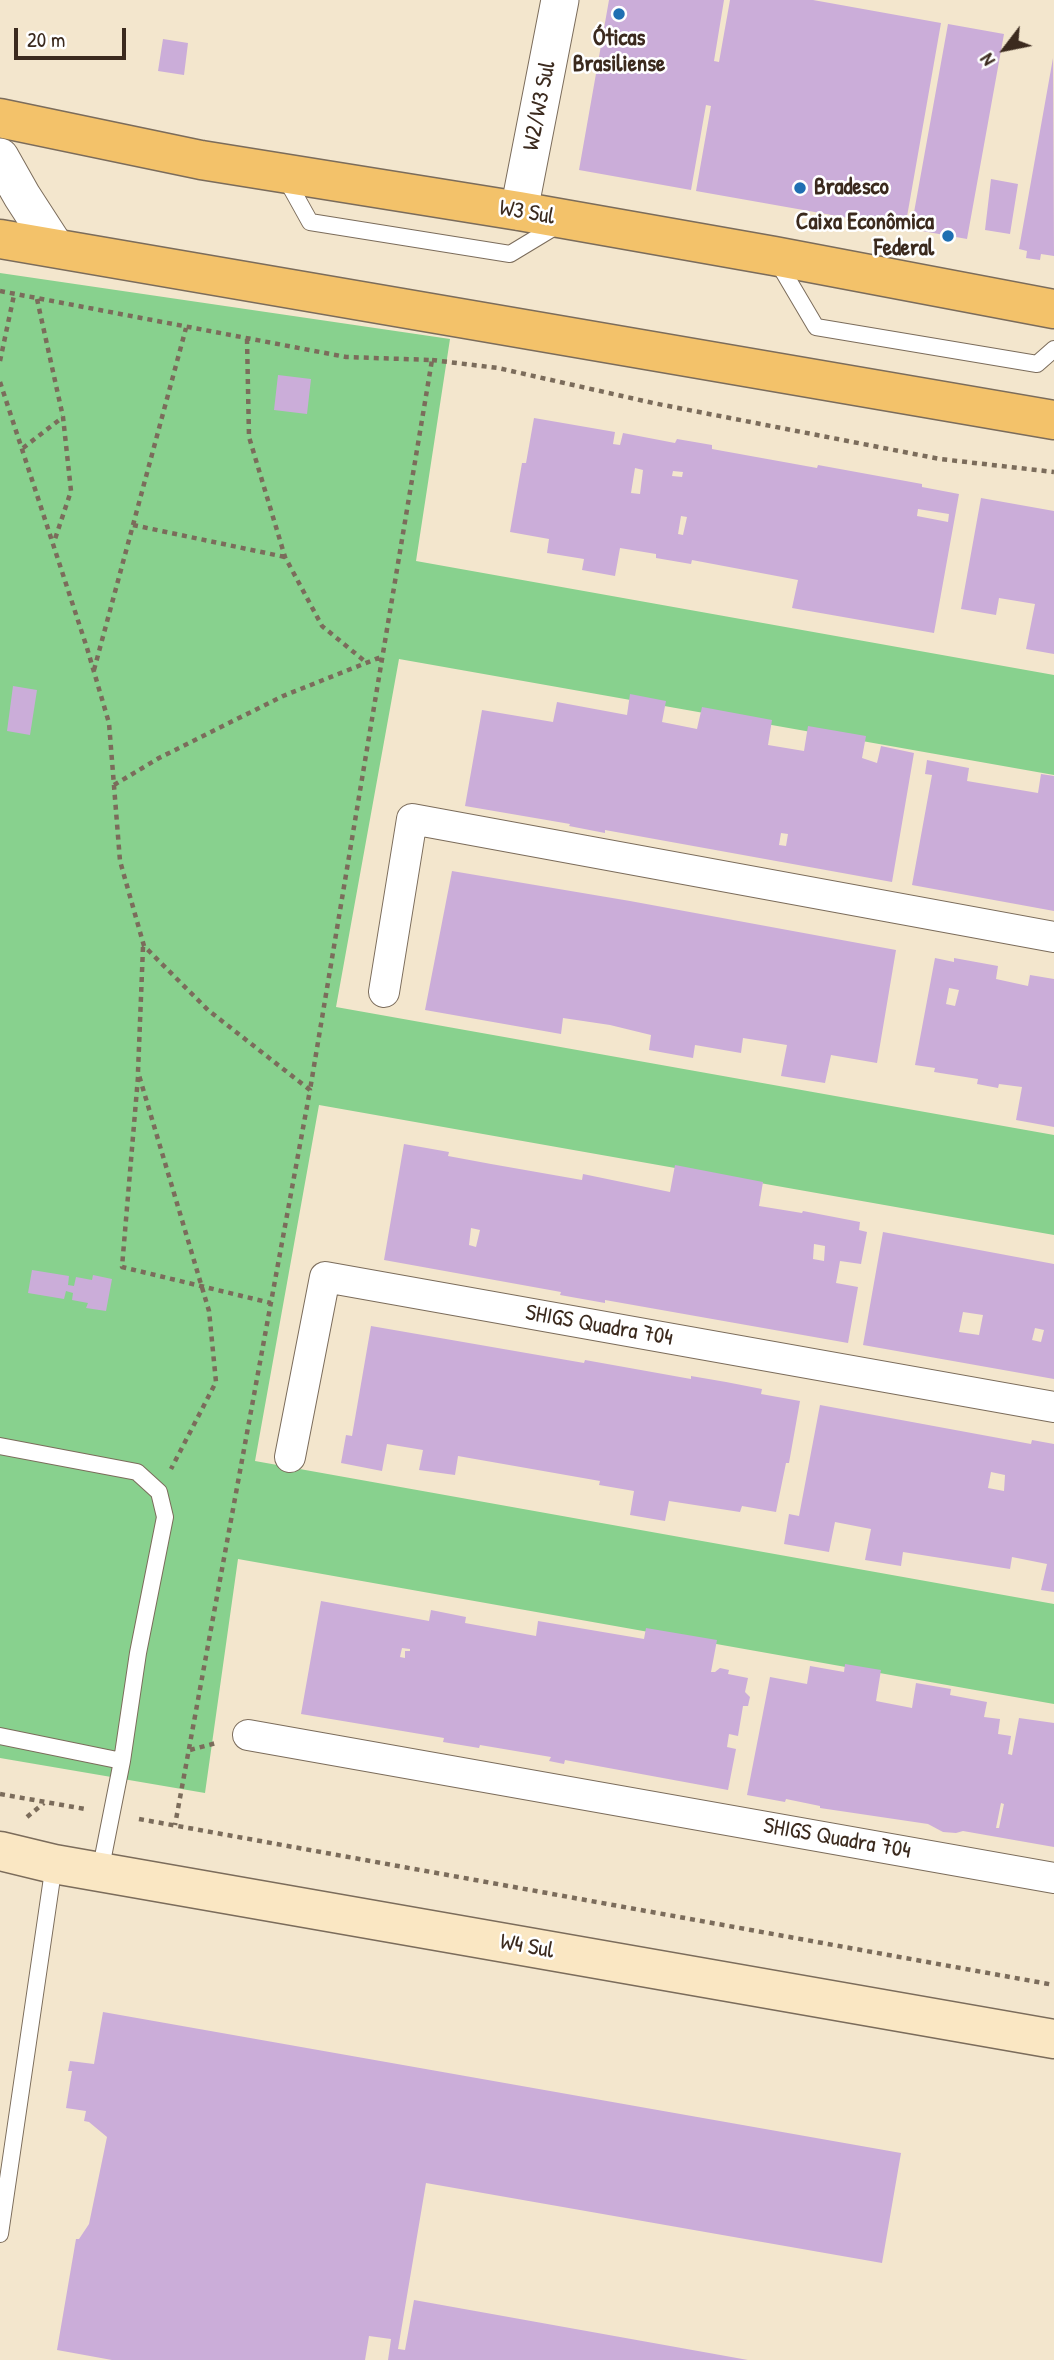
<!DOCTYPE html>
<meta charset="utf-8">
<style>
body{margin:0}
#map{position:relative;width:1054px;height:2360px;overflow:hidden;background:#f3e6cd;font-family:"Patrick Hand",sans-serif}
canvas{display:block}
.north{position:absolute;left:970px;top:14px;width:70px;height:70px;-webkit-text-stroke:5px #fff;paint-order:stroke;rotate:238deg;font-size:19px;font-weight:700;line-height:28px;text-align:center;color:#3b2a1e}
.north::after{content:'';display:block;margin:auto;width:24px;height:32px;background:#3b2a1e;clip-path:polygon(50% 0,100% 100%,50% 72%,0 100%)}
.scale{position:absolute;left:14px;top:28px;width:112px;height:32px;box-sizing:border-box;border:4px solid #3b2a1e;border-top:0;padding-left:9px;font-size:21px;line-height:24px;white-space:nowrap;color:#3b2a1e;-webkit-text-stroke:5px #fff;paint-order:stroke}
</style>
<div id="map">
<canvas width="1054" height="2360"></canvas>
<div class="north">N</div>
<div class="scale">20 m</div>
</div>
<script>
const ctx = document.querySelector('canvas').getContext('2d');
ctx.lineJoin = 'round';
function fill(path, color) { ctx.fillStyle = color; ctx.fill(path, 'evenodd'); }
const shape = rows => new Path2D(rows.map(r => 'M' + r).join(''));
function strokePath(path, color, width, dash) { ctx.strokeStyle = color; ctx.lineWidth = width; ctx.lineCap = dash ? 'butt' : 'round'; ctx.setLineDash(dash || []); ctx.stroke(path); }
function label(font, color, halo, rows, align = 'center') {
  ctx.font = font + ' "Patrick Hand",sans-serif'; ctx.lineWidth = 5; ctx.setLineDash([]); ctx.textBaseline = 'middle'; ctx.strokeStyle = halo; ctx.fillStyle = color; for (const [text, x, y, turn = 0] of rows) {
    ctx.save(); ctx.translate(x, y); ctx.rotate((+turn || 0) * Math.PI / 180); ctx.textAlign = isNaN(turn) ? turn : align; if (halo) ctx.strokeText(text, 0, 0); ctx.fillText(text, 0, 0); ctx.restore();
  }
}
fill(shape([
 [0,273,450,339,416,561,1054,675,1054,775,399,659,336,1007,1054,1135,1054,1235,319,1105,255,1461,1054,1604,1054,1704,238,1559,205,1793,0,1758]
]), '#88d18e');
fill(shape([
 [609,0,724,0,714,61,719,62,730,0,813,0,941,23,905,228,696,191,711,106,706,105,691,190,579,170],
 [948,24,1004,34,967,239,911,229],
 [163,39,188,43,184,75,158,71],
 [1053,58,1054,256,1041,254,1040,260,1026,258,1027,251,1019,249],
 [991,179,1018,184,1010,234,985,230],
 [278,375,311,379,307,414,274,410],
 [534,418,615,432,613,444,620,445,623,433,675,443,677,439,712,445,712,449,817,468,818,465,922,484,922,487,959,494,934,633,792,608,798,580,692,560,691,564,656,558,656,554,620,548,615,576,582,570,584,559,547,553,549,539,510,532,522,463,526,463],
 [635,468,643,470,640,494,631,493],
 [673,471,683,472,682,477,672,476],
 [918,509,949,514,948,522,917,516],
 [681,516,687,517,683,535,678,534],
 [981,498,1054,511,1054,654,1026,649,1035,604,999,598,996,615,961,609],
 [13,686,37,690,30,735,7,731],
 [630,694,666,701,662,722,697,729,702,707,772,720,768,745,804,751,808,726,866,736,862,758,877,763,881,746,914,753,892,882,605,830,605,833,569,826,570,824,465,806,482,710,553,722,557,702,627,715],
 [781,833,788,834,786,846,779,845],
 [927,760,969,768,967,781,1038,793,1041,774,1054,776,1054,911,912,885,932,775,925,774],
 [452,871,630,901,896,950,877,1063,831,1055,825,1083,781,1076,787,1045,743,1038,741,1053,695,1045,693,1058,649,1050,651,1035,610,1025,563,1018,561,1034,425,1010],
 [935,958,954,962,954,958,998,966,996,979,1028,986,1030,975,1054,979,1054,1127,1016,1120,1022,1087,999,1084,998,1088,977,1084,978,1079,934,1072,935,1068,915,1065],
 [949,988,959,990,955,1006,946,1004],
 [404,1144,449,1152,448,1156,491,1164,582,1180,583,1174,670,1192,675,1165,763,1182,759,1206,802,1213,803,1211,860,1222,859,1230,867,1232,861,1264,840,1261,836,1283,858,1287,848,1343,605,1300,605,1303,560,1295,561,1292,384,1260],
 [471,1228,480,1230,476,1247,469,1245],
 [814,1244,825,1246,824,1261,813,1259],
 [883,1232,1054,1264,1054,1379,863,1345],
 [963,1312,983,1315,979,1335,959,1332],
 [1035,1328,1044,1330,1041,1342,1032,1340],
 [32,1270,69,1276,68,1285,74,1286,76,1277,92,1280,93,1275,112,1279,106,1311,86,1308,88,1303,72,1300,73,1293,66,1291,64,1299,28,1293],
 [371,1326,584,1363,585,1360,691,1379,691,1376,726,1382,762,1389,761,1394,800,1401,789,1463,786,1463,776,1512,742,1506,740,1512,669,1501,665,1521,630,1515,634,1491,599,1485,600,1481,458,1456,455,1475,419,1470,423,1450,387,1444,382,1471,341,1463,346,1435,352,1436],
 [820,1405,1031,1444,1032,1440,1054,1444,1054,1592,1041,1590,1047,1564,1012,1557,1010,1569,903,1552,901,1566,865,1560,871,1529,835,1522,829,1552,784,1544,789,1514,799,1516],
 [991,1472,1005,1475,1004,1491,988,1488],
 [321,1601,429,1621,431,1610,466,1617,465,1623,536,1636,538,1621,644,1639,646,1628,717,1640,711,1672,715,1672,720,1668,729,1670,728,1674,748,1678,745,1692,750,1697,748,1706,743,1706,738,1736,729,1734,727,1747,736,1749,728,1790,565,1760,564,1764,549,1761,551,1757,480,1745,479,1748,443,1742,444,1738,301,1714],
 [402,1648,410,1649,410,1651,405,1651,405,1658,400,1657],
 [845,1664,881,1670,876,1701,912,1708,916,1683,951,1689,950,1695,987,1702,984,1717,1000,1719,998,1734,1011,1736,1008,1754,1012,1755,1019,1718,1054,1723,1054,1847,963,1831,956,1833,943,1832,928,1824,820,1808,820,1806,786,1799,785,1802,747,1795,770,1677,807,1684,810,1666,844,1672],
 [1001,1803,1004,1804,999,1828,996,1828],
 [103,2012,901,2153,882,2263,426,2183,398,2349,405,2350,414,2300,748,2360,388,2360,391,2339,369,2336,365,2360,112,2360,57,2350,76,2239,79,2239,89,2224,107,2137,89,2122,84,2121,86,2111,66,2108,72,2071,68,2071,70,2061,94,2064]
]), '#cbadd9');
const service = shape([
 [285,177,310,222,510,254,558,225],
 [777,261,816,327,1037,364,1054,349],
 [0,1446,137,1472,159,1492,165,1517,138,1653,122,1761,100,1872],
 [0,1736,122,1761],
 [0,2234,54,1864]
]);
const minor = shape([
 [384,992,412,819,1054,937],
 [290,1457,325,1277,1054,1407],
 [248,1735,1054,1878]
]);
const tertiary = shape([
 [0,157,22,196,55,247],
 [519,211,560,0]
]);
const secondary = shape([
 [0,1851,54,1864,1054,2039]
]);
const primary = shape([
 [0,118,201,160,519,211,774,256,1054,309],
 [0,239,1054,420]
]);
strokePath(service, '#7b6c5b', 18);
strokePath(minor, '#7b6c5b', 32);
strokePath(tertiary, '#7b6c5b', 39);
strokePath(secondary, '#7b6c5b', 41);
strokePath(primary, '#7b6c5b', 41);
strokePath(shape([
 [0,291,346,357,432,360,310,1090],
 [37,299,63,417,71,491,54,542],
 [247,339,249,437,285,557,322,626,367,663],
 [432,360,498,368,653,403,940,459,1054,472],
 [0,361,14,295],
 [0,382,87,648,109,723,120,861,144,946,208,1010,310,1090,175,1825],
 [23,448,63,417],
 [133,525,285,557],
 [94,670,186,328],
 [114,785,159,758,283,696,381,657],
 [143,947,138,1072,209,1311,216,1382,171,1469],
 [138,1077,122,1267,271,1303],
 [190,1750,216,1743],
 [0,1794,85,1809],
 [27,1817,44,1803],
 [139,1819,1054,1985]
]), '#7b6c5b', 4.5, [5, 5]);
strokePath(service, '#fff', 16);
strokePath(minor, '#fff', 30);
strokePath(tertiary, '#fff', 37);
strokePath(secondary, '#fae7c3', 38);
strokePath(primary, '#f3c26a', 38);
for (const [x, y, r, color] of [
 [619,14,7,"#1f6fb2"],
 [800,188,7,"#1f6fb2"],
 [948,236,7,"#1f6fb2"]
]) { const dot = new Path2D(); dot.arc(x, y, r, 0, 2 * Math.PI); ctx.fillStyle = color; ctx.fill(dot); strokePath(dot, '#fff', 2.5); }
label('bold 23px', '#3b2a1e', '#fff', [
 ["Óticas",619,39],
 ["Brasiliense",619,65],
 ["Bradesco",814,188,"left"],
 ["Caixa Econômica",934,223,"right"],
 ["Federal",934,249,"right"]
]);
label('23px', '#3b2a1e', '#fff', [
 ["W2/W3 Sul",540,106,-79],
 ["W3 Sul",527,213,10],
 ["SHIGS Quadra 704",599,1326,10],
 ["SHIGS Quadra 704",837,1839,10],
 ["W4 Sul",527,1947,10]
]);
</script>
